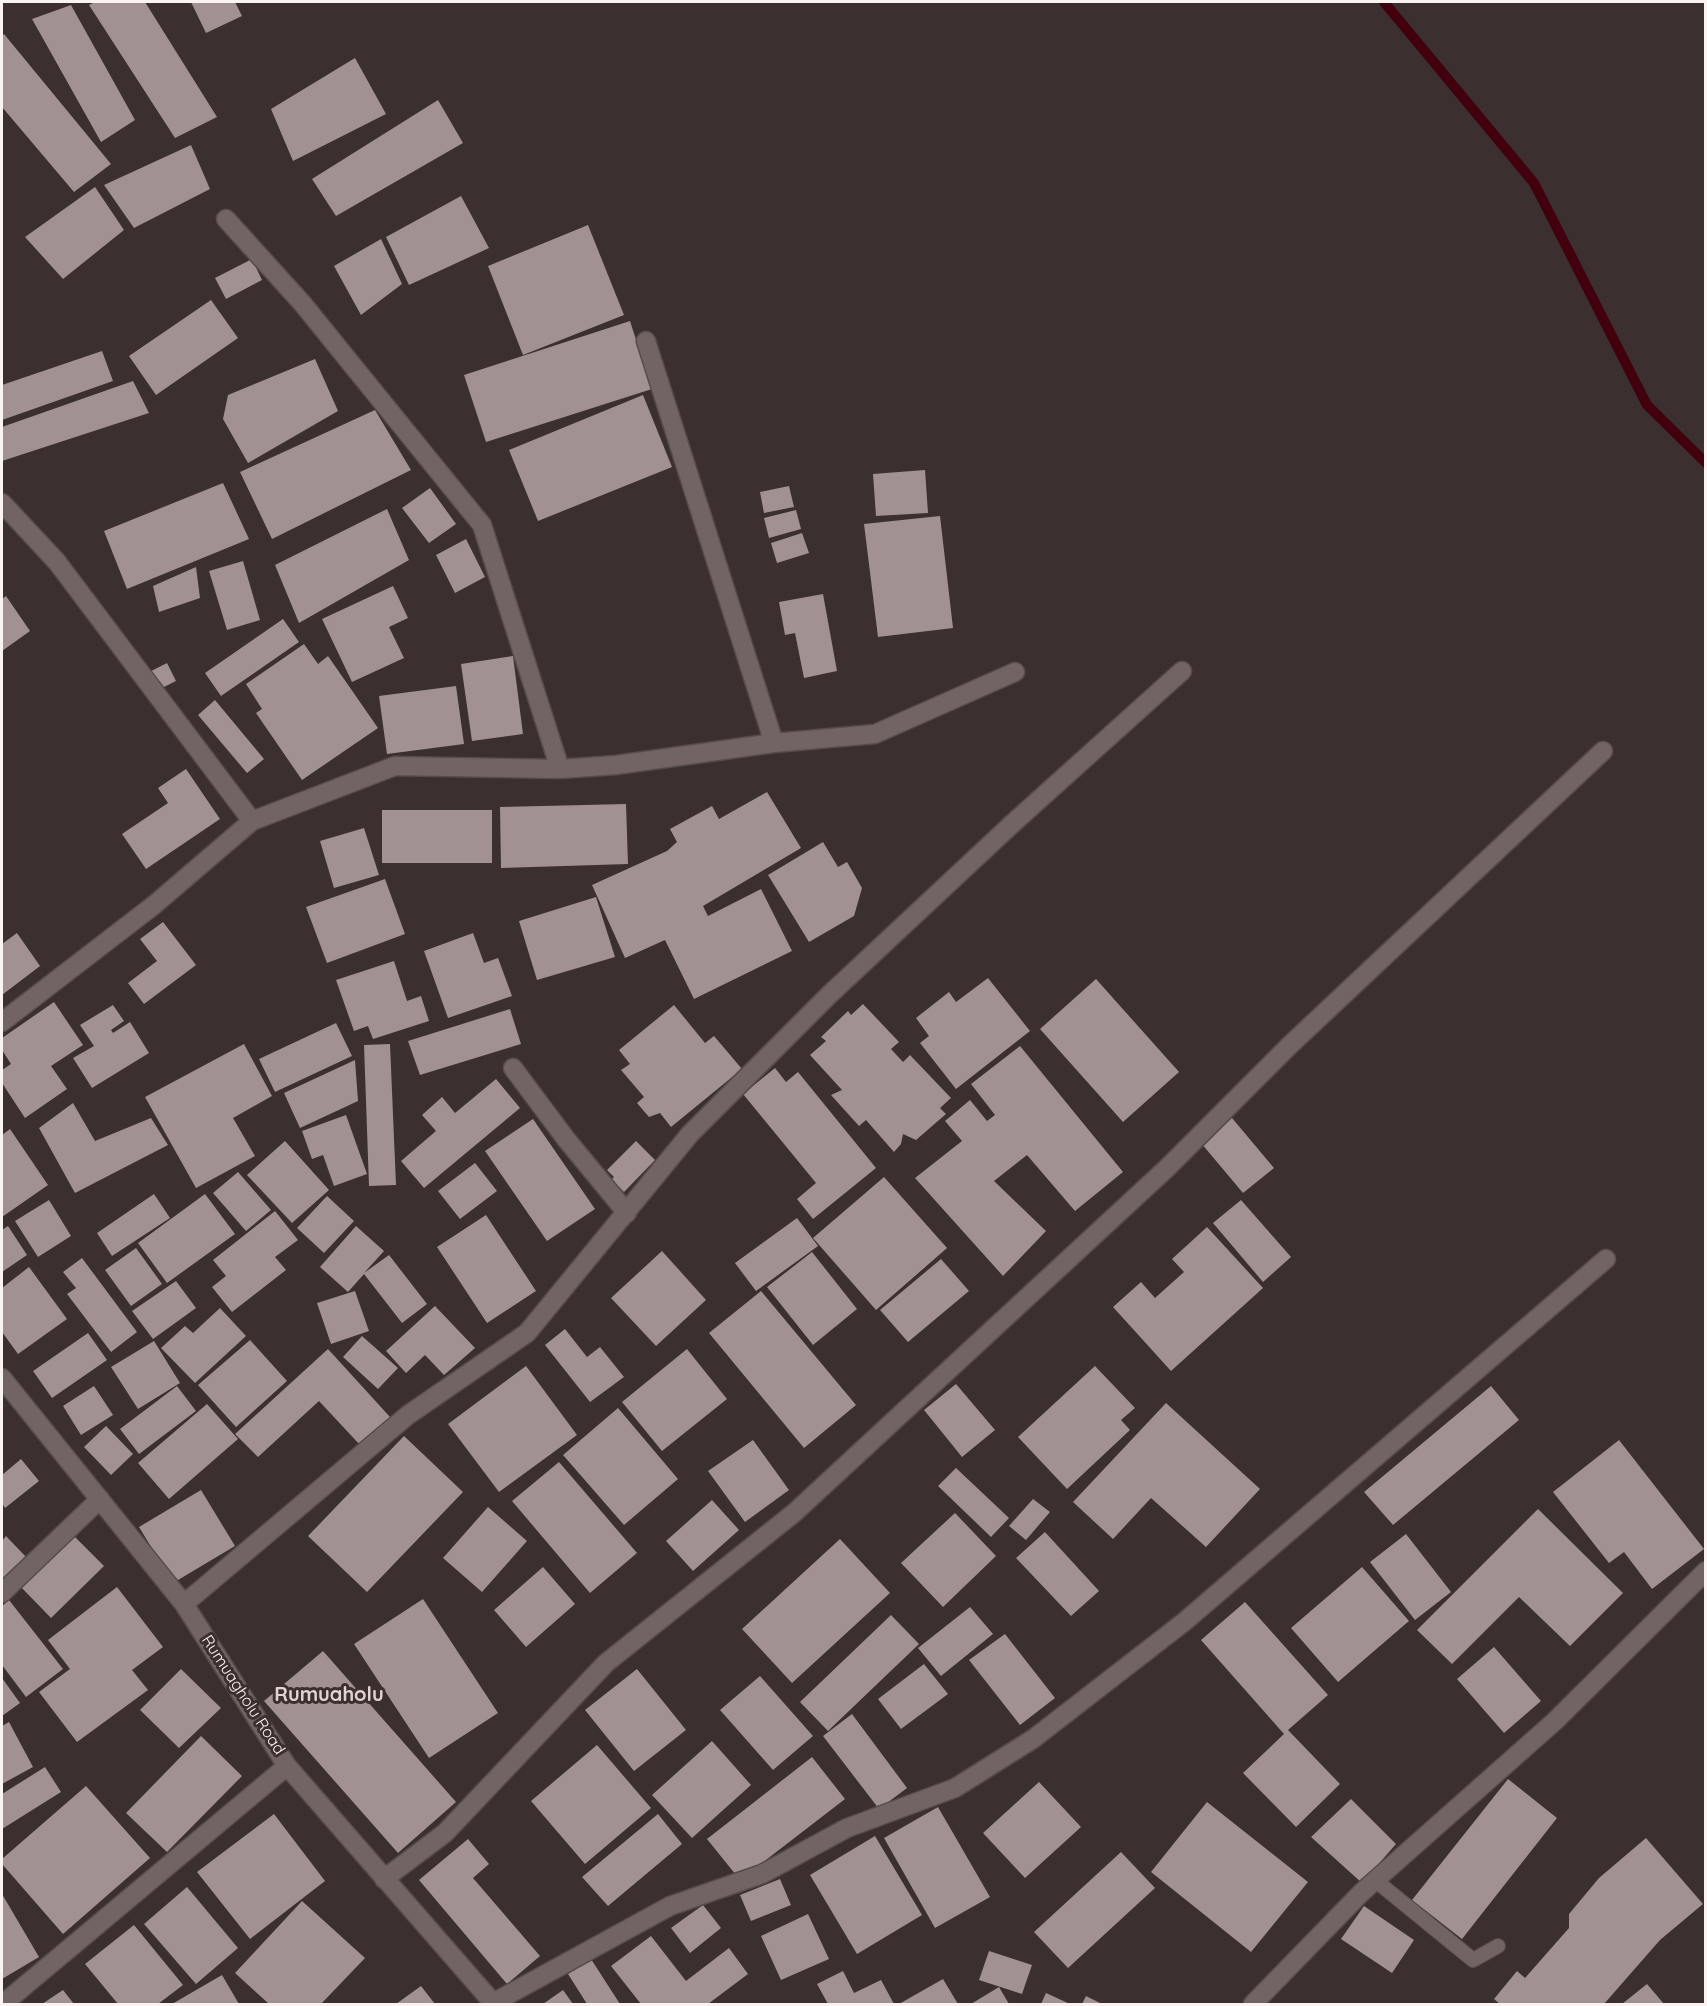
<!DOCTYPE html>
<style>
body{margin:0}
#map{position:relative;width:1707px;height:2006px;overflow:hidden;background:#3b2f2f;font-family:Quicksand,sans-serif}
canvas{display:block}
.frame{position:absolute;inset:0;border:3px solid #fbf2f2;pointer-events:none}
</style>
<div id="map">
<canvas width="1707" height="2006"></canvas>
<div class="frame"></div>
</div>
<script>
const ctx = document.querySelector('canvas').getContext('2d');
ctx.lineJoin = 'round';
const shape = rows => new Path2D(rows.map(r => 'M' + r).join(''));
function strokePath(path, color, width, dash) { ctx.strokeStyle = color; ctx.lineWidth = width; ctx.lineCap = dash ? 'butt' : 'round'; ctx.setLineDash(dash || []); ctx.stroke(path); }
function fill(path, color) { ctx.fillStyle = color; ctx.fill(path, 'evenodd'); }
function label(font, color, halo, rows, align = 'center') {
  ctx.font = font + ' Quicksand,sans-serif'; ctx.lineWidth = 6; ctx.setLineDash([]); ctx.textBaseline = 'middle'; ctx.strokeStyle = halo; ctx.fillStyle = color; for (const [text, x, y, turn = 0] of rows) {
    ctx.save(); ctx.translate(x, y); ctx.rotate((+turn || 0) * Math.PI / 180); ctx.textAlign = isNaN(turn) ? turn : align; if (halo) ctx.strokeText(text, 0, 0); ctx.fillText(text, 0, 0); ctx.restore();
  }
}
strokePath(shape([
 [1384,2,1534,183,1647,405,1706,463]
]), '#42000e', 10);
fill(shape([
 [95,2,145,2,217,117,175,138,89,5],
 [191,2,235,2,242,16,206,33],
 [71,5,135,120,101,142,32,19],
 [4,34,111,164,74,192,2,107,2,36],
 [355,58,386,114,293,161,271,109],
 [438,100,463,143,336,216,312,179],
 [191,145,210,189,134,228,104,185],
 [95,187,124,230,63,279,25,237],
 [461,196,489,248,409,285,386,237],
 [588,225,624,315,523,355,488,266],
 [381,239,402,284,361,315,334,266],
 [252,259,262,280,226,299,215,278],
 [211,300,238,338,156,395,129,356],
 [630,321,652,389,486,442,464,375],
 [102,351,113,381,2,420,2,385],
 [315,359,338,411,248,463,223,419,228,395],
 [133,381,149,413,2,461,2,427],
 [643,395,672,467,538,521,509,450],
 [375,410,411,470,272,539,240,472],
 [925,470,928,513,876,516,873,474],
 [223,483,249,539,127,589,104,531],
 [789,486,794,507,764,513,760,492],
 [430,488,456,524,429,543,402,508],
 [387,509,409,560,299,623,275,565],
 [796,510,801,529,769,538,764,518],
 [940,516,953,628,878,637,864,524],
 [802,533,809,553,777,563,771,543],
 [466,539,485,577,455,593,436,555],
 [243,561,260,620,227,630,209,571],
 [196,567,200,598,159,612,153,586],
 [393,586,408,618,389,627,404,658,352,682,322,619],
 [823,594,837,671,804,678,795,633,785,635,779,602],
 [6,596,30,631,2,651,2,599],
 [283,619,299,642,221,696,205,673],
 [304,644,318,664,328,656,378,728,302,780,256,713,262,709,246,684],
 [513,656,523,734,472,741,461,664],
 [167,663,176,681,158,690,149,672],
 [456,686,464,744,387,754,379,696],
 [215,700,264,759,247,773,198,715],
 [186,769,220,819,146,869,122,834,168,803,158,788],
 [767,792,801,848,703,906,708,916,761,889,792,951,694,999,665,940,625,958,592,885,667,851,677,842,670,829,712,806,719,819],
 [626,804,628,864,501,868,500,807],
 [382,810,492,810,492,863,382,863],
 [364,828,379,875,334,888,320,841],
 [823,842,838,867,847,862,862,888,854,916,809,942,768,875],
 [385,879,405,934,327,963,306,907],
 [596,897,615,957,537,980,519,921],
 [163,922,196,965,144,1004,128,983,157,961,140,939],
 [17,933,40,966,2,995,2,944],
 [473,933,484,963,498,958,512,996,448,1018,424,951],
 [394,961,407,1001,421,996,429,1021,373,1039,368,1026,354,1031,336,980],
 [988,978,1030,1031,956,1089,920,1043,929,1036,916,1018,949,992,956,1002],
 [1096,979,1179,1072,1123,1122,1040,1029],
 [54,1002,83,1045,51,1066,67,1089,25,1118,2,1083,2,1070,11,1064,2,1050,2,1038],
 [863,1004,899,1042,891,1049,903,1062,910,1055,951,1098,940,1108,946,1114,916,1140,903,1134,901,1144,894,1152,866,1120,859,1126,831,1095,842,1090,810,1055,826,1041,821,1037,848,1011,851,1015],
 [113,1005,124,1021,111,1030,113,1033,130,1022,149,1053,92,1088,73,1058,94,1046,80,1025],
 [674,1005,705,1043,714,1036,742,1069,671,1127,660,1113,649,1117,637,1103,644,1097,621,1070,630,1064,619,1050],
 [510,1009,521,1044,420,1075,408,1041],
 [336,1023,352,1056,275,1092,259,1059],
 [244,1044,272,1096,233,1118,255,1156,196,1188,145,1097],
 [390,1044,396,1185,369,1186,364,1045],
 [1020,1046,1123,1172,1075,1211,1027,1155,994,1181,1046,1231,1003,1276,915,1178,962,1141,945,1121,970,1100,987,1121,995,1115,971,1084],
 [355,1060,358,1101,300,1128,284,1093],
 [775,1068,786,1082,798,1072,876,1168,813,1219,797,1199,816,1183,743,1094],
 [496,1079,520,1108,424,1188,401,1161,436,1131,422,1115,442,1097,455,1113],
 [73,1103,95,1141,151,1118,168,1145,75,1193,39,1128],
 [346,1115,367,1174,334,1186,323,1155,312,1159,302,1131],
 [1232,1118,1274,1168,1243,1193,1201,1143],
 [533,1119,595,1209,547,1241,485,1151],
 [10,1129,48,1185,2,1217,2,1135],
 [285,1141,329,1190,292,1223,247,1175],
 [636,1141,655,1160,624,1192,611,1180,614,1177,607,1170],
 [475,1163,497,1191,460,1219,438,1191],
 [238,1172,271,1210,246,1231,213,1193],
 [884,1177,947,1248,876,1310,813,1238],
 [154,1194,170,1218,112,1256,97,1233],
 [205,1194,235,1234,167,1283,138,1243],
 [327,1196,354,1221,324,1253,297,1228],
 [49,1200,71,1236,38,1257,15,1221],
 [1241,1200,1291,1257,1263,1282,1213,1223],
 [275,1211,298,1240,275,1257,286,1270,232,1312,212,1287,226,1276,213,1260],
 [486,1215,536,1291,487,1323,437,1247],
 [797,1218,818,1246,756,1291,735,1263],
 [8,1226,27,1255,2,1272,2,1230],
 [356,1226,384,1251,364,1273,389,1255,427,1304,402,1323,364,1274,348,1292,320,1267],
 [1207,1227,1263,1288,1171,1371,1113,1307,1141,1282,1155,1298,1184,1272,1172,1259],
 [136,1248,162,1284,131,1306,105,1270],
 [662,1251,706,1300,656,1346,611,1298],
 [812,1252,857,1309,813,1345,767,1287],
 [82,1258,137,1332,111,1352,67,1294,76,1288,63,1272],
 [941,1259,969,1291,908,1342,880,1310],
 [29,1267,67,1319,18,1354,2,1332,2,1288],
 [176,1281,196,1308,153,1339,132,1311],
 [355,1291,369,1331,331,1344,317,1303],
 [761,1291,856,1405,804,1448,709,1333],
 [435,1306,475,1348,444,1375,425,1355,406,1373,386,1351],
 [220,1308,246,1336,195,1383,161,1348,185,1326,193,1333],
 [565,1329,587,1357,600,1347,624,1377,590,1402,545,1345],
 [88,1333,107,1360,52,1398,33,1371],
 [362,1336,398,1368,378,1389,343,1357],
 [250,1340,287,1381,236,1427,198,1385],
 [154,1341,180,1383,138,1409,111,1367],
 [328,1349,390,1417,360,1445,319,1401,258,1457,235,1434],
 [687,1349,727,1399,662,1451,622,1402],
 [526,1366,577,1435,499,1492,448,1424],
 [1095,1366,1135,1408,1121,1420,1130,1430,1067,1489,1018,1437],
 [956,1384,995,1430,962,1457,924,1410],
 [94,1386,113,1415,81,1435,63,1406],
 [177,1386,196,1411,139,1454,120,1429],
 [1491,1386,1519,1420,1393,1525,1364,1492],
 [1166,1403,1260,1489,1206,1547,1151,1498,1113,1539,1073,1502],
 [207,1404,238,1439,169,1499,138,1463],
 [618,1408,678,1479,624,1525,563,1455],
 [106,1426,133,1454,111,1475,84,1447],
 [404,1436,463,1492,367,1592,308,1536],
 [753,1440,789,1490,745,1522,708,1471],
 [1619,1440,1704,1549,1652,1589,1624,1552,1609,1563,1553,1492],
 [21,1459,39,1481,5,1508,2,1503,2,1475],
 [559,1462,637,1553,590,1593,512,1501],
 [956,1468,1009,1518,991,1537,938,1486],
 [201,1490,235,1546,173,1583,139,1527],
 [1033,1499,1050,1512,1026,1540,1009,1526],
 [712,1500,739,1530,693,1571,666,1541],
 [488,1507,527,1541,482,1592,443,1558],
 [1538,1509,1623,1593,1570,1646,1519,1597,1452,1664,1417,1630],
 [955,1513,996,1556,943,1607,901,1563],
 [1045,1532,1099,1591,1071,1616,1016,1558],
 [71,1533,104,1566,51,1618,19,1585],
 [1406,1534,1451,1592,1415,1620,1370,1562],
 [6,1536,27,1558,2,1581,2,1541],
 [840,1539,890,1593,792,1683,742,1629],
 [543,1567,575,1604,526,1647,494,1610],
 [1362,1567,1409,1621,1338,1682,1291,1628],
 [117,1587,163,1647,132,1670,148,1690,77,1742,39,1692,70,1669,48,1640],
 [423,1599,498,1713,429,1758,354,1644],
 [9,1600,63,1669,26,1697,2,1665,2,1606],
 [1245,1602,1328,1695,1288,1730,1340,1784,1296,1827,1243,1773,1284,1734,1201,1640],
 [970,1607,993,1634,941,1676,918,1648],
 [891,1615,919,1644,828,1731,800,1702],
 [1005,1634,1055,1698,1020,1725,969,1660],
 [1494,1647,1541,1701,1504,1733,1457,1679],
 [323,1651,456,1802,398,1853,264,1701],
 [924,1664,948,1694,901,1729,878,1699],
 [181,1669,221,1708,179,1748,140,1710],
 [637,1669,686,1730,634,1771,585,1710],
 [760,1676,813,1736,773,1770,720,1710],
 [2,1678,20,1703,2,1716],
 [852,1714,907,1788,879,1809,823,1736],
 [9,1722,33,1767,2,1784,2,1726],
 [201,1736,242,1776,167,1852,126,1813],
 [712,1741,751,1785,692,1838,652,1795],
 [597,1745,651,1808,585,1864,531,1801],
 [812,1757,845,1799,740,1880,707,1839],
 [45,1767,61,1792,2,1829,2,1794],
 [1508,1779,1557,1818,1462,1939,1412,1900],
 [1039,1782,1081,1827,1025,1878,983,1833],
 [86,1786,150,1858,63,1934,2,1864,2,1859],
 [1351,1799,1396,1844,1362,1883,1311,1837],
 [1207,1802,1308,1882,1251,1952,1151,1872],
 [938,1807,990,1897,935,1928,884,1838],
 [274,1814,325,1881,250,1939,197,1872],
 [658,1814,682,1844,608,1906,582,1877],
 [875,1836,922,1915,857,1954,810,1875],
 [1646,1838,1703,1904,1660,1940,1604,2004,1500,2004,1494,1999,1517,1971,1525,1978,1569,1928,1569,1914,1599,1878],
 [468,1839,489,1864,473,1878,540,1956,507,1984,419,1880],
 [1121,1852,1155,1888,1068,1968,1034,1932],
 [780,1879,791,1905,751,1921,740,1895],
 [187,1887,238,1948,196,1984,144,1924],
 [2,1894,39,1957,2,1979],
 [302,1901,365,1958,321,2004,269,2004,235,1973],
 [703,1905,721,1928,690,1953,671,1928],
 [1364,1906,1414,1940,1392,1973,1341,1939],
 [808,1914,829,1959,781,1980,761,1936],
 [134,1925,183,1985,158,2004,118,2004,85,1964],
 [651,1936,686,1981,729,1948,748,1974,708,2004,641,2004,611,1966],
 [989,1951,1032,1965,1022,1994,979,1980],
 [591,1959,620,2004,587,2004,568,1974],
 [843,1971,854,1993,881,1980,894,2004,828,2004,817,1984],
 [222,1975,239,2004,172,2004],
 [943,1979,958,2004,899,2004],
 [1647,1984,1664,2004,1622,2004],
 [421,1986,435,2004,396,2004],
 [999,1987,1009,2004,971,2004],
 [63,1990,74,2004,42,2004],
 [563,1990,573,2004,543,2004],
 [1046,1993,1070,2004,1041,2004],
 [1086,1996,1102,2004,1082,2004]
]), '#a19192');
const lane = shape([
 [1375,1880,1473,1960,1498,1946]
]);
const street = shape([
 [226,219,302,303,482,525,560,769],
 [646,341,774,743],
 [2,503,57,562,252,821],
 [2,1022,154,905,252,821,395,766,560,769,616,765,774,743,875,734,1015,672],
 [513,1068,566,1139,627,1213],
 [2,1378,184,1604,287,1766,494,2004],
 [2,1593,100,1499],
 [184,1604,408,1415,527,1333,690,1134,829,995,1012,824,1182,671],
 [384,1879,445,1833,606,1663,794,1513,1167,1168,1290,1045,1603,751],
 [493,2003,670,1906,762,1874,847,1828,955,1788,1033,1739,1184,1622,1606,1259],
 [3,2004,287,1766],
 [1253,2004,1362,1892,1555,1721,1706,1571]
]);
strokePath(lane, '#564c4c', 16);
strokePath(street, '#564c4c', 21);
strokePath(lane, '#726464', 14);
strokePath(street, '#726464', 18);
label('16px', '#fbf2f2', '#3b2f2f', [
 ["Rumuagholu Road",243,1695,57]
]);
label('bold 20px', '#e3d2d3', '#3b2f2f', [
 ["Rumuaholu",329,1695]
]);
</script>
